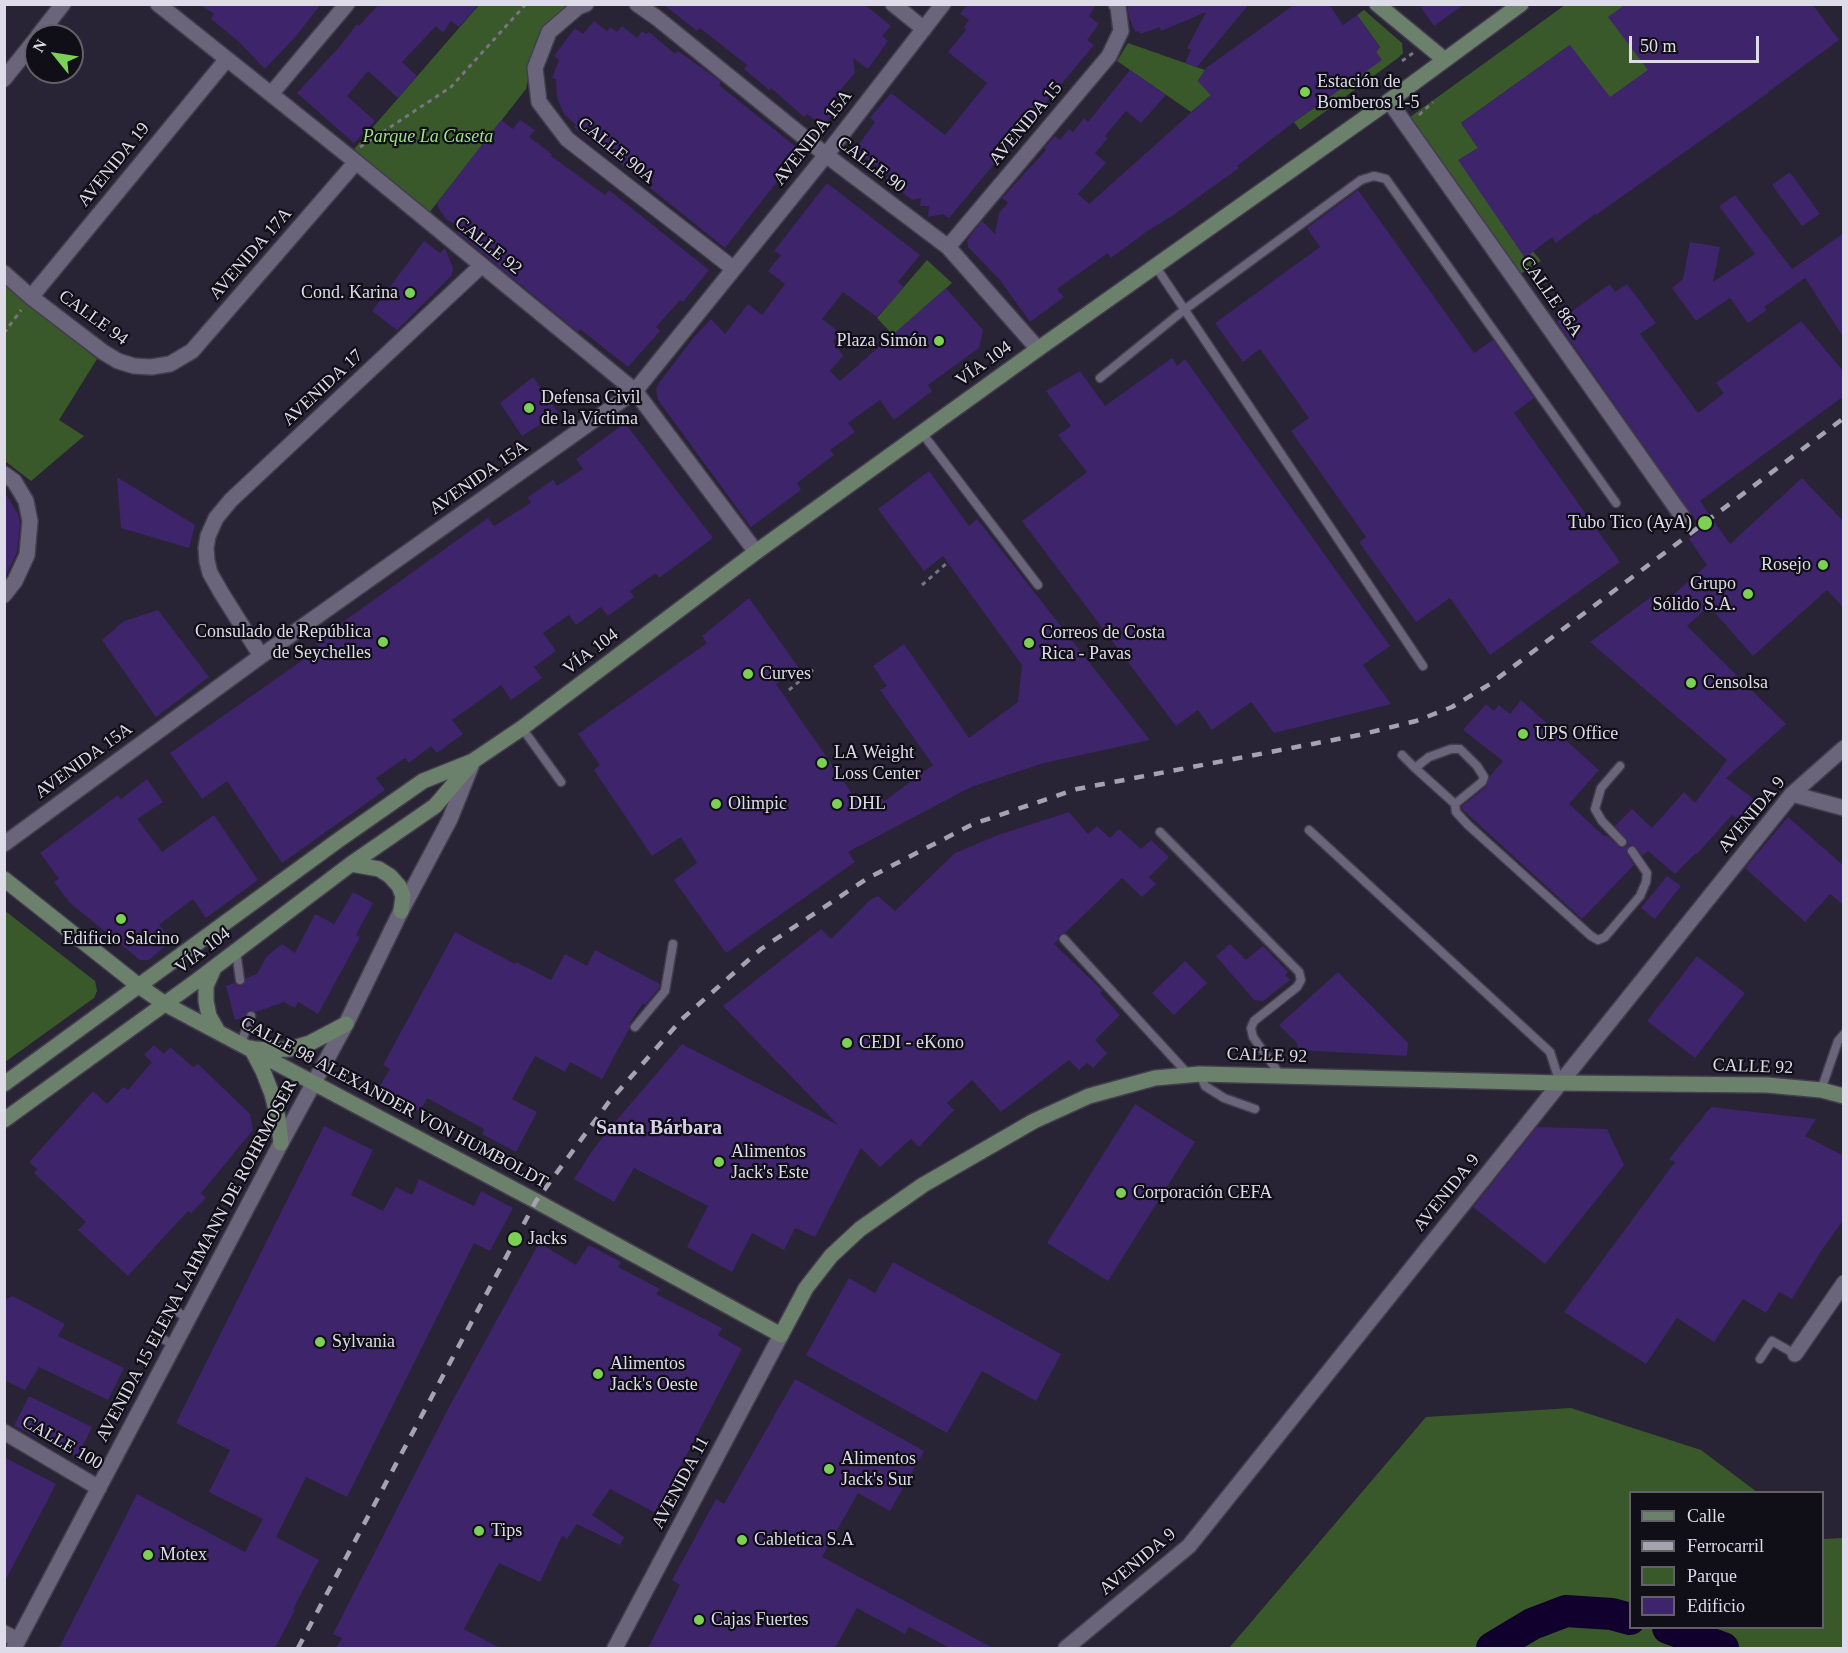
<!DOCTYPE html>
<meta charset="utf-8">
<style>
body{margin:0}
#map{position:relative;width:1848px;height:1653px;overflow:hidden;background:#282335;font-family:Georgia,serif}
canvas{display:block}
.frame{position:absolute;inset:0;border:6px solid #dfdce9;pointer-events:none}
.legend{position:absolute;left:1629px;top:1491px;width:195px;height:138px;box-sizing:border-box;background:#100e16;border:2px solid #63606a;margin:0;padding:8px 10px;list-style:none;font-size:18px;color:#dfdce9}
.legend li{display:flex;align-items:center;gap:12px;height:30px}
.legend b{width:30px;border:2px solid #63606a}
.north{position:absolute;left:24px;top:24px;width:60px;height:60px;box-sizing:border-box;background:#100e16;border:2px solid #63606a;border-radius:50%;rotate:300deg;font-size:16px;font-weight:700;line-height:24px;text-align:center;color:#dfdce9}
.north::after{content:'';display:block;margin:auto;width:21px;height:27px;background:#7cd155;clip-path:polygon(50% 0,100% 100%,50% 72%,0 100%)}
.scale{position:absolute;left:1629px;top:36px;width:130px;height:27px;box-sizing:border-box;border:3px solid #dfdce9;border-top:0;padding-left:8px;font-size:18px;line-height:21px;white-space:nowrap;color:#dfdce9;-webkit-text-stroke:4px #100e16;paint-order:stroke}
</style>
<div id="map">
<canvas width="1848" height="1653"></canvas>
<div class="frame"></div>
<ul class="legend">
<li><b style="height:8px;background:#6c816c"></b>Calle</li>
<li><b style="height:8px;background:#a6a3b1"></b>Ferrocarril</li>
<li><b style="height:16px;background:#39592b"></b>Parque</li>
<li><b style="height:16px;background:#3e246b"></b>Edificio</li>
</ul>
<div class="north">N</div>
<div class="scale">50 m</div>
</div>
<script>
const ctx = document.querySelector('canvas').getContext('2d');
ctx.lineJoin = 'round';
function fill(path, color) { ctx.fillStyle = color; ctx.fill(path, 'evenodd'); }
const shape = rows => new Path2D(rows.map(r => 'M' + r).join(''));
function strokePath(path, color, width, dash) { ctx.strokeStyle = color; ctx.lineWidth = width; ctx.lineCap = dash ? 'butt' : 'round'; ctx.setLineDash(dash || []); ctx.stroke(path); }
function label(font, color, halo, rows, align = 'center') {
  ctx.font = font + ' Georgia,serif'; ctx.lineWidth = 4.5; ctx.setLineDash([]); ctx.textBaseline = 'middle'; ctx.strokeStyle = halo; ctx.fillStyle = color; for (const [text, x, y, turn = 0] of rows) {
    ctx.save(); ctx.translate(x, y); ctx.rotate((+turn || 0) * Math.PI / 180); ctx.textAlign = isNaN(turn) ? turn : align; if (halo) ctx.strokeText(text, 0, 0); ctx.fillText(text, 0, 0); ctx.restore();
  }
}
fill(shape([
 [479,5,571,5,544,27,534,53,526,89,429,213,354,149],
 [1565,5,1626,5,1708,29,1555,136,1570,45,1461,123,1478,148,1459,160,1541,261,1519,275,1410,117],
 [1364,10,1402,43,1403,53,1398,58,1300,130,1294,122,1381,60,1376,52,1380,47,1357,15],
 [1128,43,1205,70,1198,81,1211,95,1191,112,1117,61],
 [927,260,952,283,893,335,877,318],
 [4,284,97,359,59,420,84,436,31,481,5,461],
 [4,910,95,981,97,991,94,998,5,1062],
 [1571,1408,1701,1450,1757,1492,1630,1492,1630,1628,1822,1628,1823,1539,1843,1538,1843,1648,1229,1648,1426,1417]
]), '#39592b');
strokePath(shape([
 [1668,1628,1723,1648],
 [1492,1648,1532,1624,1566,1611,1612,1614,1630,1619]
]), '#11002d', 32);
fill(shape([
 [199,4,321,4,297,35,265,69,238,41,211,19,214,14],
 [379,4,479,4,459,27,451,21,443,33,436,26,402,62,417,76,398,98,368,71,347,96,375,121,354,143,297,93,340,46,357,24,359,26],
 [663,4,864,4,891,26,882,36,888,41,868,69,853,58,855,73,831,101,839,107,827,121,821,125,807,114,804,117,771,88,769,90,744,69,747,65,700,28,697,31],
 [967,4,1097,4,1089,16,1099,24,1087,40,1094,45,949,218,943,214,928,217,929,206,920,206,921,198,912,200,886,179,889,174,854,151,875,122,870,118,891,93,945,135,987,83,948,52,966,30,964,27,969,20,960,14],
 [1127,4,1249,4,1197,67,1185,63,1191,50,1187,48,1206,12,1161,31,1160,27,1140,34,1139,31,1135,32,1129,17],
 [1295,4,1329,4,1343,25,1357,15,1380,47,1376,52,1382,60,1294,122,1237,166,1239,168,1172,216,1146,232,1111,258,1108,253,1057,289,1064,297,1030,322,1000,280,968,247,967,240,982,221,995,234,999,213,1008,203,1002,198,1046,150,1044,148,1055,136,1060,140,1069,129,1073,132,1084,118,1088,122,1130,70,1166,95,1141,123,1126,111,1105,136,1108,138,1095,153,1106,163,1078,194,1089,204,1211,95,1198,81,1206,68],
 [1419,4,1464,4,1434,26],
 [1626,4,1812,4,1839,40,1768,92,1768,93,1596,215,1595,214,1556,243,1552,237,1525,258,1458,160,1478,148,1461,123,1570,45,1610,97,1648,70,1608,17],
 [594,21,607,31,610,27,617,32,622,26,637,38,642,31,647,34,649,32,675,54,678,51,716,78,721,82,719,85,801,151,725,248,650,188,653,184,629,166,627,169,574,127,576,125,564,114,557,98,556,79,552,78,559,60,554,56,575,28,583,34],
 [501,120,513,129,520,120,535,130,529,137,552,154,551,156,605,195,609,190,709,270,683,302,680,300,656,327,660,331,628,367,580,329,578,332,457,232,462,227,447,220,439,209,437,203],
 [1790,172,1820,214,1802,226,1772,185],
 [827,183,920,255,898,282,904,287,877,317,843,292,822,319,841,333,833,341,843,356,830,371,840,381,946,288,983,330,979,348,928,385,932,391,894,420,880,400,848,423,855,432,830,450,834,455,797,483,801,490,751,527,658,400,656,389,659,383,694,337,711,319,725,334,748,304,762,315,785,284,768,271,781,255,774,251],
 [1358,190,1474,353,1493,340,1534,398,1514,413,1620,562,1490,655,1450,598,1416,622,1359,542,1366,537,1291,431,1309,418,1260,349,1243,362,1215,323,1320,247,1307,228],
 [1735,195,1792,269,1844,233,1844,338,1805,278,1764,307,1767,310,1748,323,1730,298,1696,321,1672,288,1683,279,1690,242,1720,247,1713,282,1755,254,1719,206],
 [424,241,440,253,445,248,453,268,452,275,397,330,372,311],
 [1610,284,1615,292,1627,284,1656,323,1640,334,1698,413,1724,393,1716,383,1801,321,1844,372,1844,396,1700,501,1730,544,1802,478,1844,522,1844,608,1827,590,1753,656,1709,606,1687,626,1786,724,1726,778,1755,800,1739,820,1732,815,1697,854,1696,853,1675,874,1648,851,1643,856,1635,846,1629,845,1626,852,1634,865,1582,919,1462,809,1462,806,1486,787,1490,776,1503,761,1463,730,1486,704,1494,711,1499,705,1510,714,1521,700,1599,770,1569,804,1605,837,1606,835,1621,848,1627,846,1628,841,1615,826,1632,809,1652,828,1684,792,1695,803,1727,760,1590,642,1655,594,1664,603,1707,565,1689,539,1702,529,1557,322],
 [1172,358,1177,366,1185,359,1390,646,1363,665,1391,704,1274,733,1251,702,1212,730,1198,710,1176,726,1022,521,1087,472,1058,435,1071,426,1046,391,1080,371,1105,406],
 [533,377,558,413,522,436,500,403],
 [625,423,713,538,659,578,656,573,630,591,634,597,608,616,601,607,576,625,569,615,543,633,556,651,534,667,542,678,511,700,501,685,479,701,452,720,463,734,437,753,431,746,409,763,405,758,376,778,385,790,282,863,227,781,202,799,170,753,320,648,315,642,488,518,494,526,531,503,528,497,553,480,557,486,583,469,576,459],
 [929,471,969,526,977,519,1150,740,1044,763,971,787,848,852,855,862,726,953,674,880,697,863,681,837,652,856,594,770,600,765,578,734,707,643,702,636,749,598,799,668,776,684,853,795,886,800,933,765,880,690,887,686,873,666,904,644,969,738,1018,702,1022,665,943,556,924,571,878,509],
 [117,477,195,525,189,548,121,528],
 [4,491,18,514,20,524,17,552,4,579],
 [158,610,209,677,156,717,102,640,124,621],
 [147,779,163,802,137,819,162,852,214,815,258,880,206,918,193,899,159,925,172,940,149,960,140,960,70,903,54,882,59,879,40,853,118,795,121,799],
 [1069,812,1088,834,1097,826,1110,838,1119,829,1141,849,1151,840,1169,857,1149,877,1156,884,1142,897,1122,878,1065,933,1059,935,1058,940,1054,944,1103,991,1100,993,1120,1015,1095,1040,1107,1053,1093,1068,1087,1063,1079,1070,1069,1060,1001,1112,972,1080,947,1103,954,1110,919,1147,911,1139,880,1167,861,1148,815,1237,795,1228,784,1250,752,1233,732,1272,687,1247,708,1206,634,1168,614,1202,574,1179,592,1151,615,1122,682,1044,838,1125,723,1006,821,929,831,939,870,900,878,896,895,911,955,853,998,835],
 [1788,817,1844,866,1844,906,1830,894,1805,922,1745,868],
 [1667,876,1681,886,1655,919,1641,908],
 [353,892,373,903,356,935,360,937,318,1014,298,1002,295,1008,284,1002,256,1012,249,1010,244,1017,235,1020,226,986,234,983,238,986,243,985,246,978,257,974,267,956,282,944,295,953,315,914,334,924],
 [455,932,515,964,516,962,551,980,565,954,587,966,595,950,660,984,659,988,645,1005,643,1003,630,1023,629,1029,602,1079,570,1062,565,1072,535,1056,512,1099,537,1112,516,1152,482,1134,484,1129,427,1098,420,1112,378,1089,390,1069,383,1065],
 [1230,944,1246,960,1263,946,1288,972,1285,975,1290,980,1263,1001,1254,1000,1216,956],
 [1697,956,1745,993,1695,1058,1647,1021],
 [1185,961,1207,983,1174,1015,1152,993],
 [1338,972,1408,1043,1407,1056,1298,1050,1297,1043,1279,1025],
 [154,1045,164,1054,170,1047,193,1067,198,1064,250,1114,253,1130,201,1193,206,1198,191,1213,188,1211,128,1276,78,1230,86,1222,34,1173,37,1169,29,1162,93,1091,107,1104,123,1087,128,1090,152,1062,144,1055],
 [1135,1104,1195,1142,1108,1281,1047,1243],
 [1711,1107,1816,1119,1805,1136,1844,1156,1844,1219,1821,1251,1792,1299,1779,1292,1766,1313,1743,1299,1714,1342,1677,1318,1646,1364,1564,1312,1675,1162,1669,1159],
 [324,1126,373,1150,351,1195,383,1211,396,1187,412,1195,419,1179,474,1206,481,1191,513,1208,490,1251,474,1243,347,1497,306,1477,276,1537,319,1560,293,1609,295,1610,275,1648,59,1648,137,1494,245,1552,263,1519,209,1492,230,1450,176,1423],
 [1537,1127,1607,1129,1624,1165,1545,1264,1473,1207],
 [539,1243,576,1265,589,1245,621,1262,618,1267,660,1289,656,1294,722,1328,718,1335,742,1349,656,1513,610,1489,592,1515,624,1537,620,1545,577,1524,567,1539,562,1536,540,1582,499,1563,464,1629,500,1648,336,1648,342,1638,333,1634,449,1407],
 [893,1262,1061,1354,1036,1401,982,1371,947,1433,806,1355,849,1278,875,1293],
 [13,1296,65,1324,58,1336,124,1368,108,1400,39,1367,25,1390,4,1380,4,1300],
 [795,1379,924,1451,890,1511,858,1493,822,1557,993,1648,950,1648,909,1627,905,1634,857,1608,835,1648,648,1648,680,1585,672,1580,716,1499,724,1504],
 [29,1396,92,1427,77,1457,14,1426],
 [4,1457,56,1484,4,1583]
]), '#3e246b');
const lane = shape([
 [1156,267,1423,666],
 [1100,378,1184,310,1361,180,1374,176,1386,179,1616,503],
 [922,433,1038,585],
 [522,728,561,782],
 [1402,755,1415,768],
 [1620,766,1601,788,1595,809,1602,821,1622,842],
 [1455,804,1482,782,1484,777,1477,766,1460,749,1451,749,1429,757,1415,768,1455,804,1456,812,1468,825,1591,936,1598,940,1605,937,1640,896,1646,882,1647,873,1632,851],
 [1309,830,1550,1052,1560,1083],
 [1160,832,1299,972,1301,980,1297,987,1254,1021,1251,1028,1253,1037,1281,1076],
 [1064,939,1188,1074],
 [236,951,240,980],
 [635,1027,665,991,673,944],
 [241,1043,251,1016],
 [1200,1074,1205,1086,1224,1098,1255,1109],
 [1821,1090,1838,1041,1844,1034],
 [174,1310,188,1318],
 [159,1337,174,1345],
 [1760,1359,1772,1341,1795,1354]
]);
const street = shape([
 [158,4,356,162,635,391,756,552],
 [586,4,578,7,549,32,535,68,539,102,567,139,734,269],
 [637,4,657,18,826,155,948,247,1038,349],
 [893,4,924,29],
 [38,36,63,4],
 [4,79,36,39],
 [271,94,347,4],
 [1389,101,1682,516],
 [948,247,1109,56,1121,31,1118,7,1116,4],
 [4,273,31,297,103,352,118,361,134,366,151,367,170,364,192,351,356,162],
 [31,297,227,59],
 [4,474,14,481,26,501,30,521,27,555,15,581,4,595],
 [261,656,222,594,210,573,207,561,206,548,208,536,216,518,231,500,481,266],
 [1792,794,1844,808],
 [4,844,261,656,635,391,826,155,943,4],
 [1795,1354,1844,1283],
 [4,1432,99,1488],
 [4,1633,18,1640],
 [14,1648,281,1143,346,1024,401,911,450,819,472,764],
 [615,1648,781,1335],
 [1066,1648,1189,1546,1792,794,1844,748]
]);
const secondary = shape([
 [1377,4,1445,60],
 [351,864,379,869,390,876,399,886,403,896,401,911],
 [4,879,139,986,165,1004,536,1201,781,1335,806,1288,831,1256,860,1229,923,1185,1034,1121,1089,1096,1155,1078,1200,1074,1560,1083,1767,1085,1821,1090,1844,1096],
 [214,968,206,986,206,1001,209,1016,217,1030],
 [251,1048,263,1071,272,1094,278,1118,281,1143],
 [256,1049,270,1050,290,1049,310,1043,346,1024],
 [4,1084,340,839,423,781,473,761,522,728,756,552,1038,349,1389,101,1521,4],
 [4,1120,195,982,351,864,435,806,471,764]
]);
strokePath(lane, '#423e4d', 11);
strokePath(street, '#423e4d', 18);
strokePath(secondary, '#423e4d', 18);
strokePath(shape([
 [1402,61,1413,53],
 [1419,115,1433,102],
 [360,147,451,87,526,4],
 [4,333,21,310],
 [922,585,947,563],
 [789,690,814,669]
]), '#787484', 3, [4.5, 4.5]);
strokePath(lane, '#6a657b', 8);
strokePath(street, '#6a657b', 15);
strokePath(secondary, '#6c816c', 15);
strokePath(shape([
 [298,1648,536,1201,608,1103,682,1019,761,949,868,878,973,824,1077,789,1359,735,1416,721,1452,707,1490,684,1844,418]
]), '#a6a3b1', 4.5, [10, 10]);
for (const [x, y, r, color] of [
 [1305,92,6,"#7cd155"],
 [410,293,6,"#7cd155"],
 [939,341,6,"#7cd155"],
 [529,408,6,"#7cd155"],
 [1705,523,8,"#7cd155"],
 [1823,565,6,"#7cd155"],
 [1748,594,6,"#7cd155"],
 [383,642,6,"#7cd155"],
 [1029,643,6,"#7cd155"],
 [748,674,6,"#7cd155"],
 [1691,683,6,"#7cd155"],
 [1523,734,6,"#7cd155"],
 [822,763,6,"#7cd155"],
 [716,804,6,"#7cd155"],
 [837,804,6,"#7cd155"],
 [121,919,6,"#7cd155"],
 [847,1043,6,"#7cd155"],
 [719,1162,6,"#7cd155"],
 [1121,1193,6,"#7cd155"],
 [515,1239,8,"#7cd155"],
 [320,1342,6,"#7cd155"],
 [598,1374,6,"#7cd155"],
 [829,1469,6,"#7cd155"],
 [479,1531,6,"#7cd155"],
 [742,1540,6,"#7cd155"],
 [148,1555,6,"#7cd155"],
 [699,1620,6,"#7cd155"]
]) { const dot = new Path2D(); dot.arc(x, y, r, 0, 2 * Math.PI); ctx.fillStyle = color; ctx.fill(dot); strokePath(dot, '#100e16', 2); }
label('18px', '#dfdce9', '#100e16', [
 ["Estación de",1317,82],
 ["Bomberos 1-5",1317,103],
 ["Cond. Karina",398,293,"right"],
 ["Plaza Simón",927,341,"right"],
 ["Defensa Civil",541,398],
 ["de la Víctima",541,419],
 ["Tubo Tico (AyA)",1692,523,"right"],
 ["Rosejo",1811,565,"right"],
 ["Grupo",1736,584,"right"],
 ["Sólido S.A.",1736,605,"right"],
 ["Consulado de República",371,632,"right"],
 ["de Seychelles",371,653,"right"],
 ["Correos de Costa",1041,633],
 ["Rica - Pavas",1041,654],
 ["Curves",760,674],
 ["Censolsa",1703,683],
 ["UPS Office",1535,734],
 ["LA Weight",834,753],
 ["Loss Center",834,774],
 ["Olimpic",728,804],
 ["DHL",849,804],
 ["Edificio Salcino",121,939,"center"],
 ["CEDI - eKono",859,1043],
 ["Alimentos",731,1152],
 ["Jack's Este",731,1173],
 ["Corporación CEFA",1133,1193],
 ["Jacks",528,1239],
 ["Sylvania",332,1342],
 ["Alimentos",610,1364],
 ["Jack's Oeste",610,1385],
 ["Alimentos",841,1459],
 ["Jack's Sur",841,1480],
 ["Tips",491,1531],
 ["Cabletica S.A",754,1540],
 ["Motex",160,1555],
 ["Cajas Fuertes",711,1620]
], 'left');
label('18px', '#dfdce9', '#100e16', [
 ["AVENIDA 15",1026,124,-50],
 ["AVENIDA 15A",813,138,-52],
 ["CALLE 90A",616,151,39],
 ["AVENIDA 19",114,165,-51],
 ["CALLE 90",871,165,37],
 ["CALLE 92",488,246,39],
 ["AVENIDA 17A",251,254,-49],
 ["CALLE 86A",1551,297,55],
 ["CALLE 94",93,318,36],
 ["VÍA 104",984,364,-36],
 ["AVENIDA 17",323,388,-43],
 ["AVENIDA 15A",479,478,-35],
 ["VÍA 104",591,652,-37],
 ["AVENIDA 15A",84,761,-36],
 ["AVENIDA 9",1752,815,-50],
 ["VÍA 104",203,951,-37],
 ["CALLE 92",1267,1056,2],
 ["CALLE 92",1753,1067,2],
 ["CALLE 98 ALEXANDER VON HUMBOLDT",394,1103,28],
 ["AVENIDA 9",1447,1193,-51],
 ["AVENIDA 15 ELENA LAHMANN DE ROHRMOSER",197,1261,-62],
 ["CALLE 100",62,1443,30],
 ["AVENIDA 11",681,1483,-62],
 ["AVENIDA 9",1138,1562,-40]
]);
label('italic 18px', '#9de481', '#100e16', [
 ["Parque La Caseta",428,137]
]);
label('bold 20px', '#d6d0e9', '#100e16', [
 ["Santa Bárbara",659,1129]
]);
</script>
